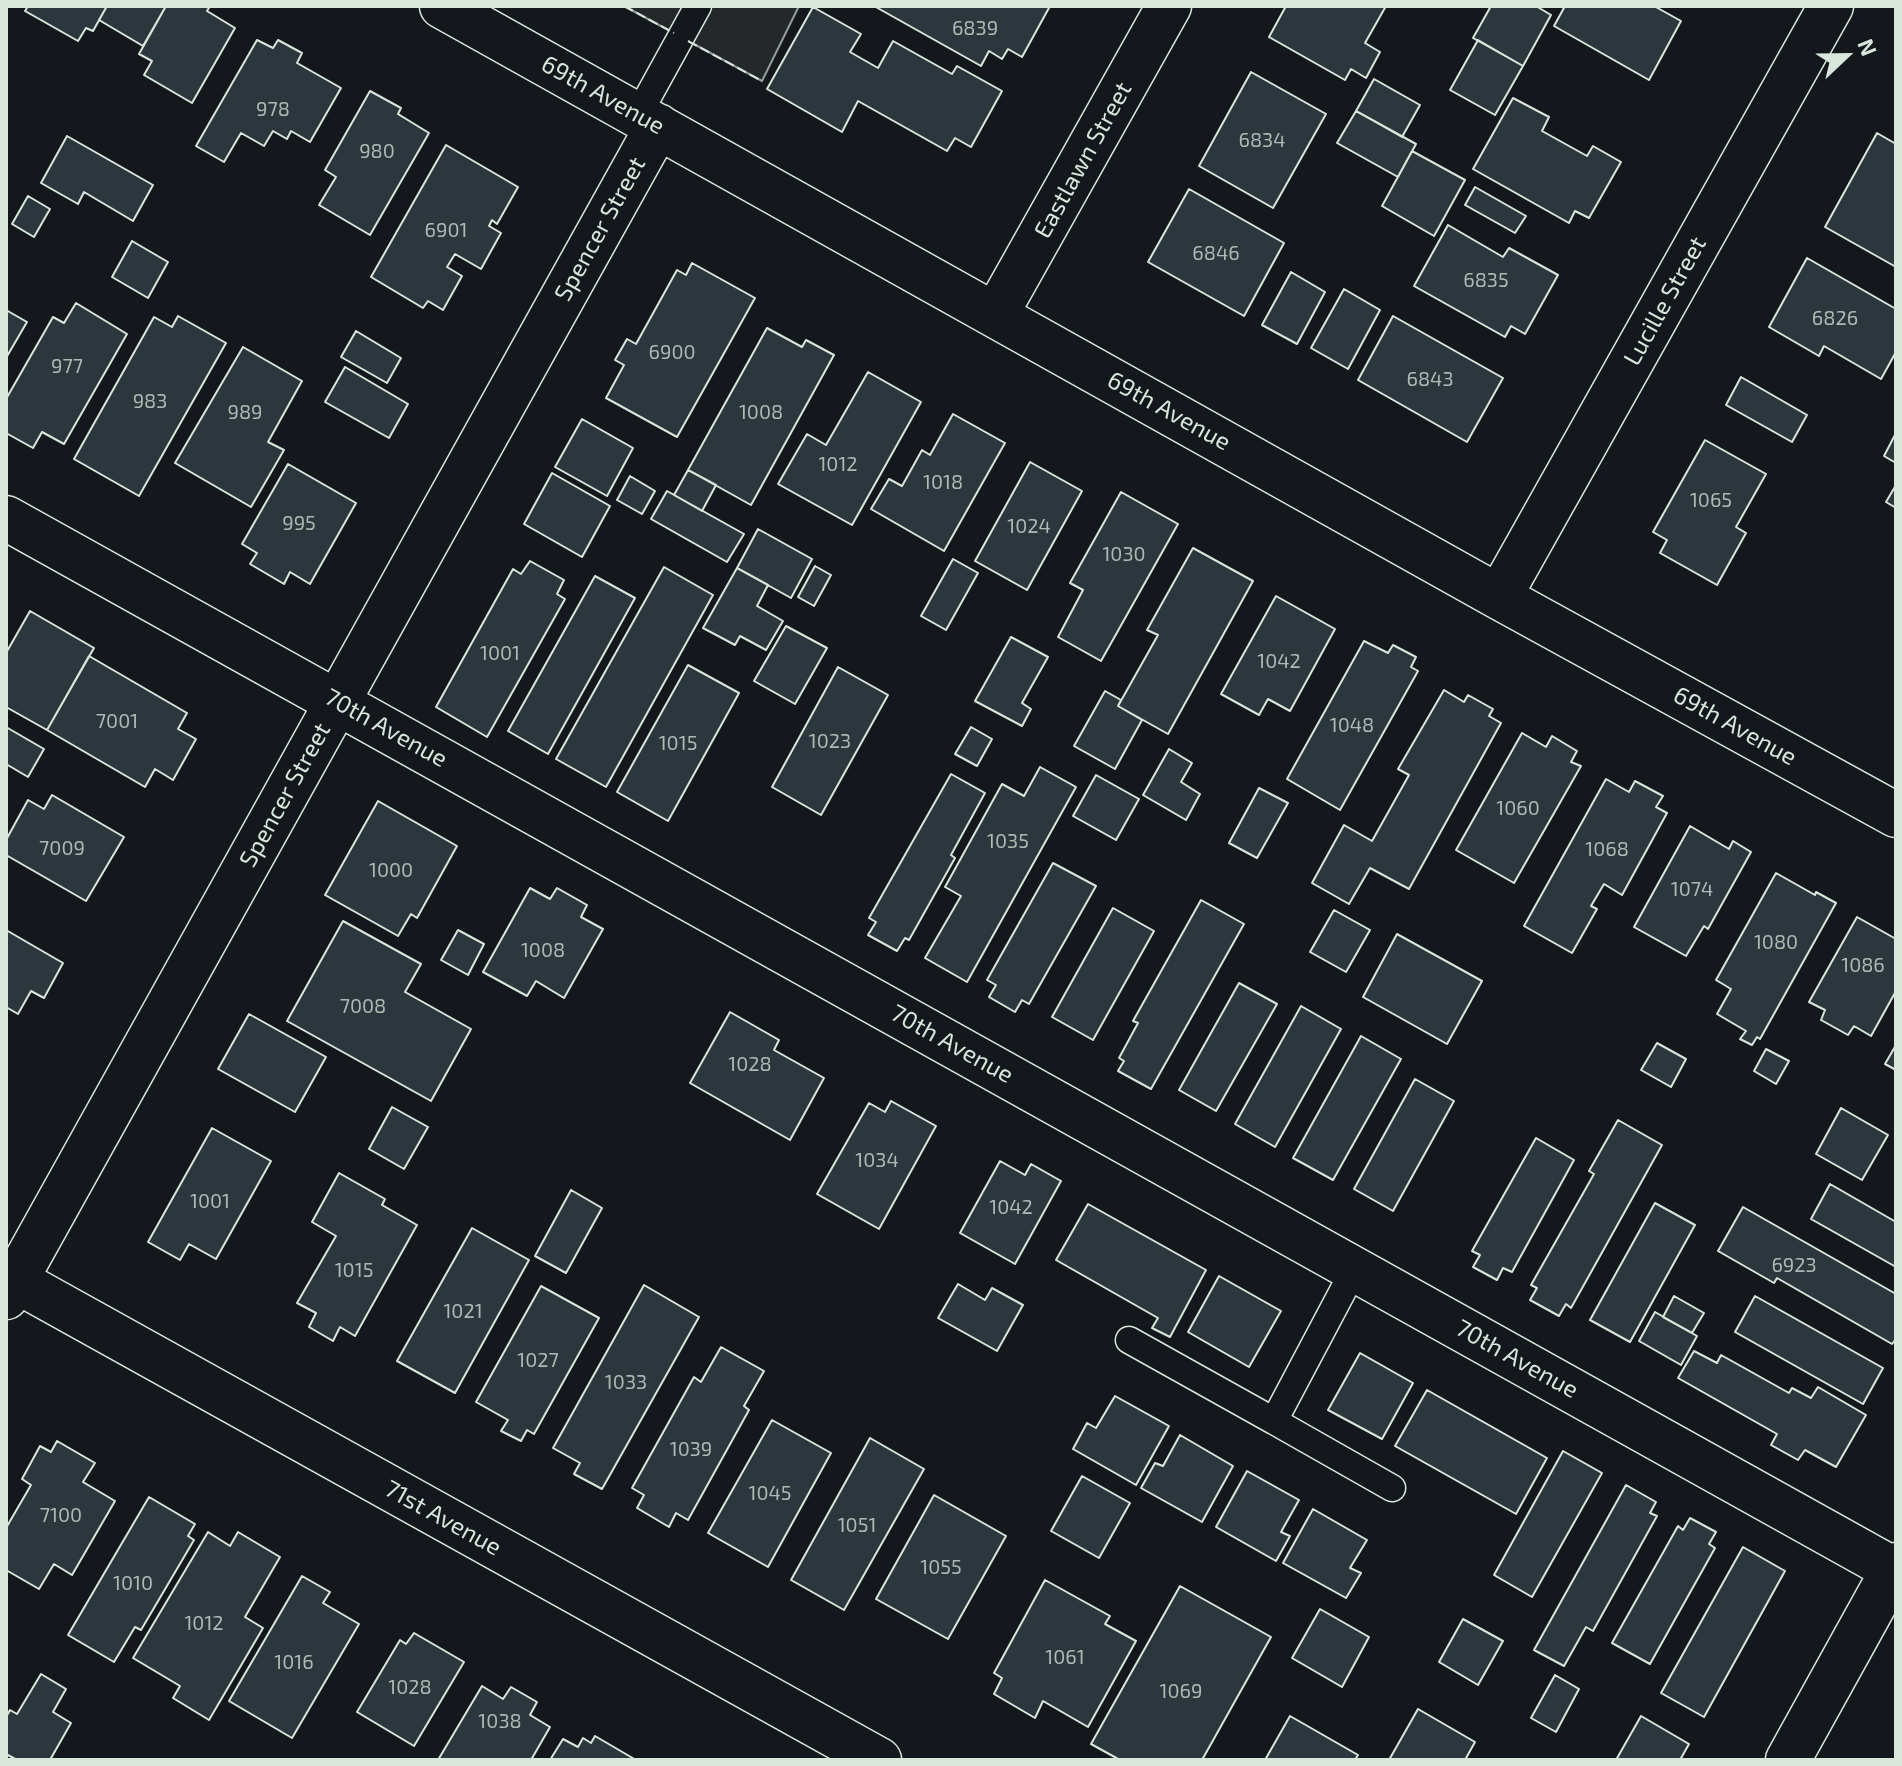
<!DOCTYPE html>
<style>
body{margin:0}
#map{position:relative;width:1902px;height:1766px;overflow:hidden;background:#14181c;font-family:"Exo 2",sans-serif}
canvas{display:block}
.frame{position:absolute;inset:0;border:8px solid #d8e6dc;pointer-events:none}
.north{position:absolute;left:1806px;top:16px;width:80px;height:80px;-webkit-text-stroke:6px #14181c;paint-order:stroke;rotate:68deg;font-size:22px;font-weight:700;line-height:32px;text-align:center;color:#d8e6dc}
.north::after{content:'';display:block;margin:auto;width:28px;height:36px;background:#d8e6dc;clip-path:polygon(50% 0,100% 100%,50% 72%,0 100%)}
</style>
<div id="map">
<canvas width="1902" height="1766"></canvas>
<div class="frame"></div>
<div class="north">N</div>
</div>
<script>
const ctx = document.querySelector('canvas').getContext('2d');
ctx.lineJoin = 'round';
function fill(path, color) { ctx.fillStyle = color; ctx.fill(path, 'evenodd'); }
const shape = rows => new Path2D(rows.map(r => 'M' + r).join(''));
function strokePath(path, color, width, dash) { ctx.strokeStyle = color; ctx.lineWidth = width; ctx.lineCap = dash ? 'butt' : 'round'; ctx.setLineDash(dash || []); ctx.stroke(path); }
function label(font, color, halo, rows, align = 'center') {
  ctx.font = font + ' "Exo 2",sans-serif'; ctx.lineWidth = 6; ctx.setLineDash([]); ctx.textBaseline = 'middle'; ctx.strokeStyle = halo; ctx.fillStyle = color; for (const [text, x, y, turn = 0] of rows) {
    ctx.save(); ctx.translate(x, y); ctx.rotate((+turn || 0) * Math.PI / 180); ctx.textAlign = isNaN(turn) ? turn : align; if (halo) ctx.strokeText(text, 0, 0); ctx.fillText(text, 0, 0); ctx.restore();
  }
}
const parking = shape([
 [624,6,799,6,762,81,624,6]
]);
fill(parking, '#24282b');
strokePath(parking, '#939e99', 2);
const building = shape([
 [28,6,107,6,93,31,86,28,78,41,25,11,28,6],
 [107,6,166,6,143,46,99,20,107,6],
 [166,6,210,6,207,11,235,28,192,103,144,75,152,61,139,54,166,6],
 [874,6,1050,6,1022,57,1008,49,1002,59,989,51,981,66,874,6],
 [1286,6,1386,6,1365,43,1380,52,1366,78,1351,69,1345,80,1269,37,1286,6],
 [1491,6,1536,6,1551,15,1523,66,1473,38,1491,6],
 [1565,6,1654,6,1681,21,1649,80,1554,26,1565,6],
 [813,7,861,34,850,52,878,68,893,41,952,74,957,66,1002,91,971,147,955,138,947,151,858,101,842,132,767,89,813,7],
 [257,40,273,48,278,40,302,53,297,63,341,88,310,142,291,131,287,139,273,131,264,146,241,133,224,162,196,146,257,40],
 [1478,40,1523,66,1495,115,1450,90,1478,40],
 [1251,72,1326,114,1273,208,1199,166,1251,72],
 [1374,79,1420,105,1402,137,1356,111,1374,79],
 [370,91,401,108,398,114,429,133,370,235,319,205,336,177,325,170,370,91],
 [1513,98,1549,117,1542,131,1587,156,1593,146,1621,162,1589,218,1575,211,1569,223,1473,169,1513,98],
 [1356,111,1416,144,1398,177,1337,143,1356,111],
 [1877,133,1896,144,1896,267,1825,227,1877,133],
 [67,136,153,185,133,221,84,192,78,204,41,183,67,136],
 [446,145,518,187,497,224,492,220,489,226,501,233,481,269,455,254,447,267,462,276,443,310,428,301,423,308,371,277,446,145],
 [1412,151,1465,180,1434,236,1382,206,1412,151],
 [1475,187,1526,216,1515,233,1465,205,1475,187],
 [1189,189,1284,243,1244,316,1148,262,1189,189],
 [28,196,50,209,34,237,12,224,28,196],
 [1448,225,1503,257,1509,248,1558,275,1525,334,1511,326,1505,337,1414,286,1448,225],
 [132,241,168,262,148,298,112,277,132,241],
 [1807,258,1896,309,1896,352,1881,379,1824,346,1819,356,1769,327,1807,258],
 [692,263,755,298,677,437,606,398,624,365,615,360,627,339,636,344,677,270,686,275,692,263],
 [1291,272,1325,292,1297,344,1262,325,1291,272],
 [1344,289,1380,310,1348,369,1311,348,1344,289],
 [76,303,127,334,64,444,42,432,33,448,6,433,6,399,53,317,64,323,76,303],
 [6,310,27,322,6,358,6,310],
 [178,316,226,343,139,496,74,459,154,317,172,327,178,316],
 [1393,316,1503,378,1467,442,1358,380,1393,316],
 [767,328,802,347,806,340,834,355,751,505,688,470,767,328],
 [356,331,401,358,387,383,341,357,356,331],
 [243,347,302,381,268,442,284,450,251,507,175,463,243,347],
 [345,367,408,404,389,438,325,402,345,367],
 [868,372,921,402,852,525,778,484,807,434,826,445,868,372],
 [1741,377,1807,415,1792,442,1726,405,1741,377],
 [953,414,1005,443,944,551,871,509,889,479,902,486,922,450,930,455,953,414],
 [582,419,633,448,607,496,555,467,582,419],
 [1896,433,1896,463,1884,456,1896,433],
 [1705,440,1766,474,1736,527,1746,533,1717,585,1660,553,1667,540,1653,532,1705,440],
 [1030,462,1082,491,1027,590,975,561,1030,462],
 [288,464,356,503,310,584,290,572,284,584,250,564,257,553,242,544,288,464],
 [688,470,716,485,702,511,674,495,688,470],
 [552,473,610,506,582,557,524,524,552,473],
 [630,476,655,491,642,514,617,500,630,476],
 [1896,485,1896,508,1886,502,1896,485],
 [667,491,744,534,727,562,651,519,667,491],
 [1121,492,1178,524,1101,661,1058,637,1083,590,1070,583,1121,492],
 [758,529,812,559,791,598,737,568,758,529],
 [1193,548,1253,581,1168,734,1118,706,1158,635,1147,630,1193,548],
 [953,559,978,573,946,630,921,616,953,559],
 [530,561,564,580,557,594,565,599,487,737,436,707,513,569,521,574,530,561],
 [815,566,831,575,814,606,798,597,815,566],
 [664,567,713,595,606,787,556,759,664,567],
 [737,568,768,585,757,606,783,621,766,650,740,636,735,645,703,628,737,568],
 [595,576,635,598,548,754,508,731,595,576],
 [1276,596,1335,629,1290,711,1268,699,1259,715,1221,694,1276,596],
 [30,611,94,648,47,730,6,707,6,653,30,611],
 [786,626,827,648,795,704,754,681,786,626],
 [1011,637,1048,657,1022,703,1031,709,1022,726,975,701,1011,637],
 [1364,641,1388,653,1393,645,1416,657,1411,667,1418,671,1340,810,1287,779,1364,641],
 [89,656,187,713,178,729,196,739,173,780,155,769,145,787,47,730,89,656],
 [688,665,739,693,668,821,617,792,688,665],
 [838,667,888,695,821,815,772,787,838,667],
 [1444,690,1464,702,1468,695,1493,709,1489,716,1501,723,1409,889,1370,868,1349,904,1312,883,1344,825,1372,841,1409,775,1398,769,1444,690],
 [1105,691,1121,700,1118,706,1142,720,1115,769,1074,746,1105,691],
 [6,727,44,749,28,777,6,764,6,727],
 [971,727,992,739,977,766,955,754,971,727],
 [1522,733,1546,747,1552,736,1577,751,1571,762,1581,766,1514,883,1456,850,1522,733],
 [1169,749,1192,763,1181,782,1200,794,1186,820,1143,795,1169,749],
 [1040,767,1076,787,967,982,925,958,961,896,945,887,1002,784,1024,796,1040,767],
 [951,774,985,793,951,855,955,858,909,940,905,938,897,951,868,935,876,922,869,918,951,774],
 [1096,775,1139,799,1116,840,1073,816,1096,775],
 [1606,779,1629,792,1635,781,1663,796,1656,807,1667,813,1622,895,1604,884,1591,906,1597,909,1572,953,1524,926,1606,779],
 [1259,788,1288,803,1257,858,1229,843,1259,788],
 [52,795,124,837,86,901,6,855,6,840,28,800,44,809,52,795],
 [378,801,457,846,417,918,411,914,398,936,325,895,378,801],
 [1690,826,1729,849,1733,841,1751,852,1708,929,1704,926,1686,956,1634,927,1690,826],
 [1053,863,1096,886,1029,1004,1022,1000,1015,1012,989,997,996,985,987,980,1053,863],
 [1776,873,1815,895,1816,892,1836,903,1760,1039,1757,1037,1752,1045,1740,1039,1746,1031,1717,1014,1731,989,1716,980,1776,873],
 [530,888,550,899,557,888,587,905,581,917,603,929,564,998,536,981,527,996,483,972,530,888],
 [1201,900,1244,924,1151,1089,1118,1071,1124,1061,1119,1058,1138,1023,1133,1021,1201,900],
 [1113,908,1154,931,1093,1040,1052,1017,1113,908],
 [1334,910,1370,930,1346,972,1310,952,1334,910],
 [1857,917,1896,939,1896,991,1871,1036,1854,1026,1848,1035,1821,1020,1825,1010,1809,1002,1857,917],
 [343,921,421,964,405,992,471,1029,431,1101,287,1021,343,921],
 [6,930,63,963,44,998,31,991,18,1014,6,1007,6,930],
 [458,930,484,944,468,975,441,960,458,930],
 [1397,934,1482,981,1447,1044,1363,997,1397,934],
 [1239,983,1277,1004,1216,1111,1179,1090,1239,983],
 [1301,1006,1341,1029,1275,1147,1235,1124,1301,1006],
 [730,1012,779,1040,774,1050,824,1078,790,1140,690,1083,730,1012],
 [249,1014,326,1057,295,1112,218,1069,249,1014],
 [1361,1036,1401,1059,1333,1180,1293,1158,1361,1036],
 [1657,1043,1686,1059,1671,1087,1641,1070,1657,1043],
 [1896,1045,1896,1070,1885,1064,1896,1045],
 [1766,1049,1789,1061,1776,1084,1754,1071,1766,1049],
 [1415,1079,1454,1101,1393,1211,1354,1189,1415,1079],
 [891,1101,936,1126,879,1229,817,1194,869,1103,885,1112,891,1101],
 [392,1107,428,1127,404,1169,369,1149,392,1107],
 [1841,1108,1888,1135,1862,1180,1816,1154,1841,1108],
 [1618,1120,1662,1145,1571,1308,1566,1304,1559,1316,1530,1300,1537,1288,1531,1285,1594,1174,1589,1171,1618,1120],
 [212,1128,271,1161,216,1259,189,1244,180,1260,148,1242,212,1128],
 [1536,1138,1574,1160,1512,1272,1503,1268,1497,1280,1473,1267,1480,1255,1472,1251,1536,1138],
 [1000,1161,1025,1175,1031,1164,1061,1181,1015,1264,960,1233,1000,1161],
 [339,1173,385,1199,382,1205,417,1225,355,1336,340,1327,333,1341,309,1327,316,1313,297,1303,336,1236,312,1222,339,1173],
 [1830,1184,1896,1222,1896,1267,1811,1219,1830,1184],
 [571,1190,602,1208,566,1273,535,1256,571,1190],
 [1655,1203,1695,1225,1630,1342,1590,1320,1655,1203],
 [1088,1204,1206,1270,1170,1337,1152,1328,1158,1318,1056,1260,1088,1204],
 [1743,1207,1896,1294,1896,1339,1892,1344,1777,1278,1774,1283,1718,1251,1743,1207],
 [472,1228,529,1260,455,1393,397,1361,472,1228],
 [1219,1276,1281,1311,1249,1367,1188,1332,1219,1276],
 [958,1284,985,1300,992,1288,1023,1305,997,1351,938,1318,958,1284],
 [644,1285,699,1317,602,1489,574,1474,580,1463,553,1448,644,1285],
 [541,1286,599,1318,534,1434,527,1430,521,1441,501,1431,508,1420,476,1402,541,1286],
 [1674,1296,1704,1313,1692,1333,1663,1317,1674,1296],
 [1755,1296,1883,1368,1863,1404,1735,1332,1755,1296],
 [1655,1312,1697,1336,1681,1365,1639,1341,1655,1312],
 [721,1347,764,1371,744,1406,749,1410,688,1520,676,1513,669,1527,637,1508,644,1495,632,1488,694,1377,701,1382,721,1347],
 [1694,1351,1717,1363,1721,1355,1789,1393,1792,1388,1811,1398,1818,1387,1866,1415,1836,1467,1805,1450,1798,1460,1771,1445,1777,1434,1678,1378,1694,1351],
 [1360,1353,1413,1383,1382,1439,1328,1410,1360,1353],
 [1427,1390,1547,1458,1516,1514,1395,1446,1427,1390],
 [1115,1396,1169,1426,1136,1485,1073,1449,1087,1423,1096,1428,1115,1396],
 [772,1420,831,1453,768,1567,708,1533,772,1420],
 [1180,1435,1233,1466,1202,1522,1141,1488,1155,1463,1163,1466,1180,1435],
 [870,1438,924,1469,844,1610,791,1580,870,1438],
 [57,1441,95,1463,83,1482,115,1501,72,1575,54,1564,39,1589,6,1570,6,1528,31,1485,22,1479,40,1446,51,1452,57,1441],
 [1563,1451,1602,1473,1532,1597,1494,1575,1563,1451],
 [1247,1471,1299,1500,1281,1532,1290,1536,1276,1561,1216,1527,1247,1471],
 [1082,1476,1130,1503,1099,1558,1051,1531,1082,1476],
 [1626,1485,1656,1502,1650,1513,1657,1516,1593,1631,1586,1627,1564,1666,1534,1650,1626,1485],
 [934,1495,1006,1536,948,1639,876,1599,934,1495],
 [149,1497,195,1524,188,1536,194,1540,141,1630,135,1627,114,1662,68,1635,149,1497],
 [1313,1509,1367,1540,1350,1568,1361,1573,1346,1598,1283,1563,1313,1509],
 [1690,1518,1716,1532,1709,1544,1715,1548,1650,1664,1612,1643,1678,1526,1683,1530,1690,1518],
 [208,1532,230,1546,238,1532,280,1557,245,1617,263,1628,209,1720,173,1698,180,1686,133,1658,208,1532],
 [1743,1547,1785,1571,1704,1717,1661,1693,1743,1547],
 [302,1576,330,1592,323,1603,359,1624,292,1738,229,1701,302,1576],
 [1045,1580,1110,1616,1105,1624,1136,1641,1088,1727,1043,1701,1035,1718,994,1694,1002,1678,994,1673,1045,1580],
 [1180,1586,1271,1637,1202,1760,1120,1760,1091,1744,1180,1586],
 [1320,1609,1369,1637,1342,1687,1292,1658,1320,1609],
 [1463,1619,1503,1641,1478,1685,1439,1662,1463,1619],
 [414,1633,464,1662,414,1746,357,1712,400,1640,406,1644,414,1633],
 [41,1674,66,1689,53,1712,71,1723,50,1760,17,1760,6,1754,6,1717,10,1710,17,1714,41,1674],
 [1555,1675,1579,1689,1556,1732,1531,1718,1555,1675],
 [482,1686,503,1699,511,1687,537,1702,530,1715,550,1727,531,1760,438,1760,482,1686],
 [1418,1709,1475,1742,1465,1760,1389,1760,1418,1709],
 [1290,1716,1358,1755,1355,1760,1265,1760,1290,1716],
 [1641,1716,1689,1744,1680,1760,1616,1760,1641,1716],
 [595,1736,636,1760,550,1760,563,1739,578,1747,583,1738,591,1743,595,1736]
]);
fill(building, '#2c363c');
strokePath(building, '#d8e6dc', 2);
const service = shape([
 [638,115,698,6],
 [1355,1268,1274,1421,1392,1488],
 [1129,1340,1274,1421]
]);
const minor = shape([
 [442,6,1499,597,1896,815],
 [996,314,1169,6],
 [6,518,1896,1571],
 [1499,597,1831,6],
 [6,1275,879,1760],
 [6,1297,658,126],
 [1788,1760,1896,1565]
]);
strokePath(service, '#d8e6dc', 29);
strokePath(minor, '#d8e6dc', 47);
strokePath(service, '#14181c', 26);
strokePath(minor, '#14181c', 44);
strokePath(shape([
 [624,6,674,33],
 [688,41,762,81]
]), '#d8e6dc', 2, [10, 4]);
label('20px', '#adbab4', null, [
 ["6839",975,28],
 ["978",273,109],
 ["6834",1262,140],
 ["980",377,151],
 ["6901",446,230],
 ["6846",1216,253],
 ["6835",1486,280],
 ["6826",1835,318],
 ["6900",672,352],
 ["977",67,366],
 ["6843",1430,379],
 ["983",150,401],
 ["989",245,412],
 ["1008",761,412],
 ["1012",838,464],
 ["1018",943,482],
 ["1065",1711,500],
 ["995",299,523],
 ["1024",1029,526],
 ["1030",1124,554],
 ["1001",500,653],
 ["1042",1279,661],
 ["7001",117,721],
 ["1048",1352,725],
 ["1023",830,741],
 ["1015",678,743],
 ["1060",1518,808],
 ["1035",1008,841],
 ["7009",62,848],
 ["1068",1607,849],
 ["1000",391,870],
 ["1074",1692,889],
 ["1080",1776,942],
 ["1008",543,950],
 ["1086",1863,965],
 ["7008",363,1006],
 ["1028",750,1064],
 ["1034",877,1160],
 ["1001",210,1201],
 ["1042",1011,1207],
 ["6923",1794,1265],
 ["1015",354,1270],
 ["1021",463,1311],
 ["1027",538,1360],
 ["1033",626,1382],
 ["1039",691,1449],
 ["1045",770,1493],
 ["7100",61,1515],
 ["1051",857,1525],
 ["1055",941,1567],
 ["1010",133,1583],
 ["1012",204,1623],
 ["1061",1065,1657],
 ["1016",294,1662],
 ["1028",410,1687],
 ["1069",1181,1691],
 ["1038",500,1721]
]);
label('24px', '#d8e6dc', '#14181c', [
 ["69th Avenue",603,95,29],
 ["Eastlawn Street",1083,160,-61],
 ["Spencer Street",600,229,-61],
 ["Lucille Street",1665,301,-61],
 ["69th Avenue",1169,411,29],
 ["69th Avenue",1735,726,29],
 ["70th Avenue",386,728,29],
 ["Spencer Street",285,795,-61],
 ["70th Avenue",952,1044,29],
 ["70th Avenue",1517,1359,29],
 ["71st Avenue",443,1518,29]
]);
</script>
